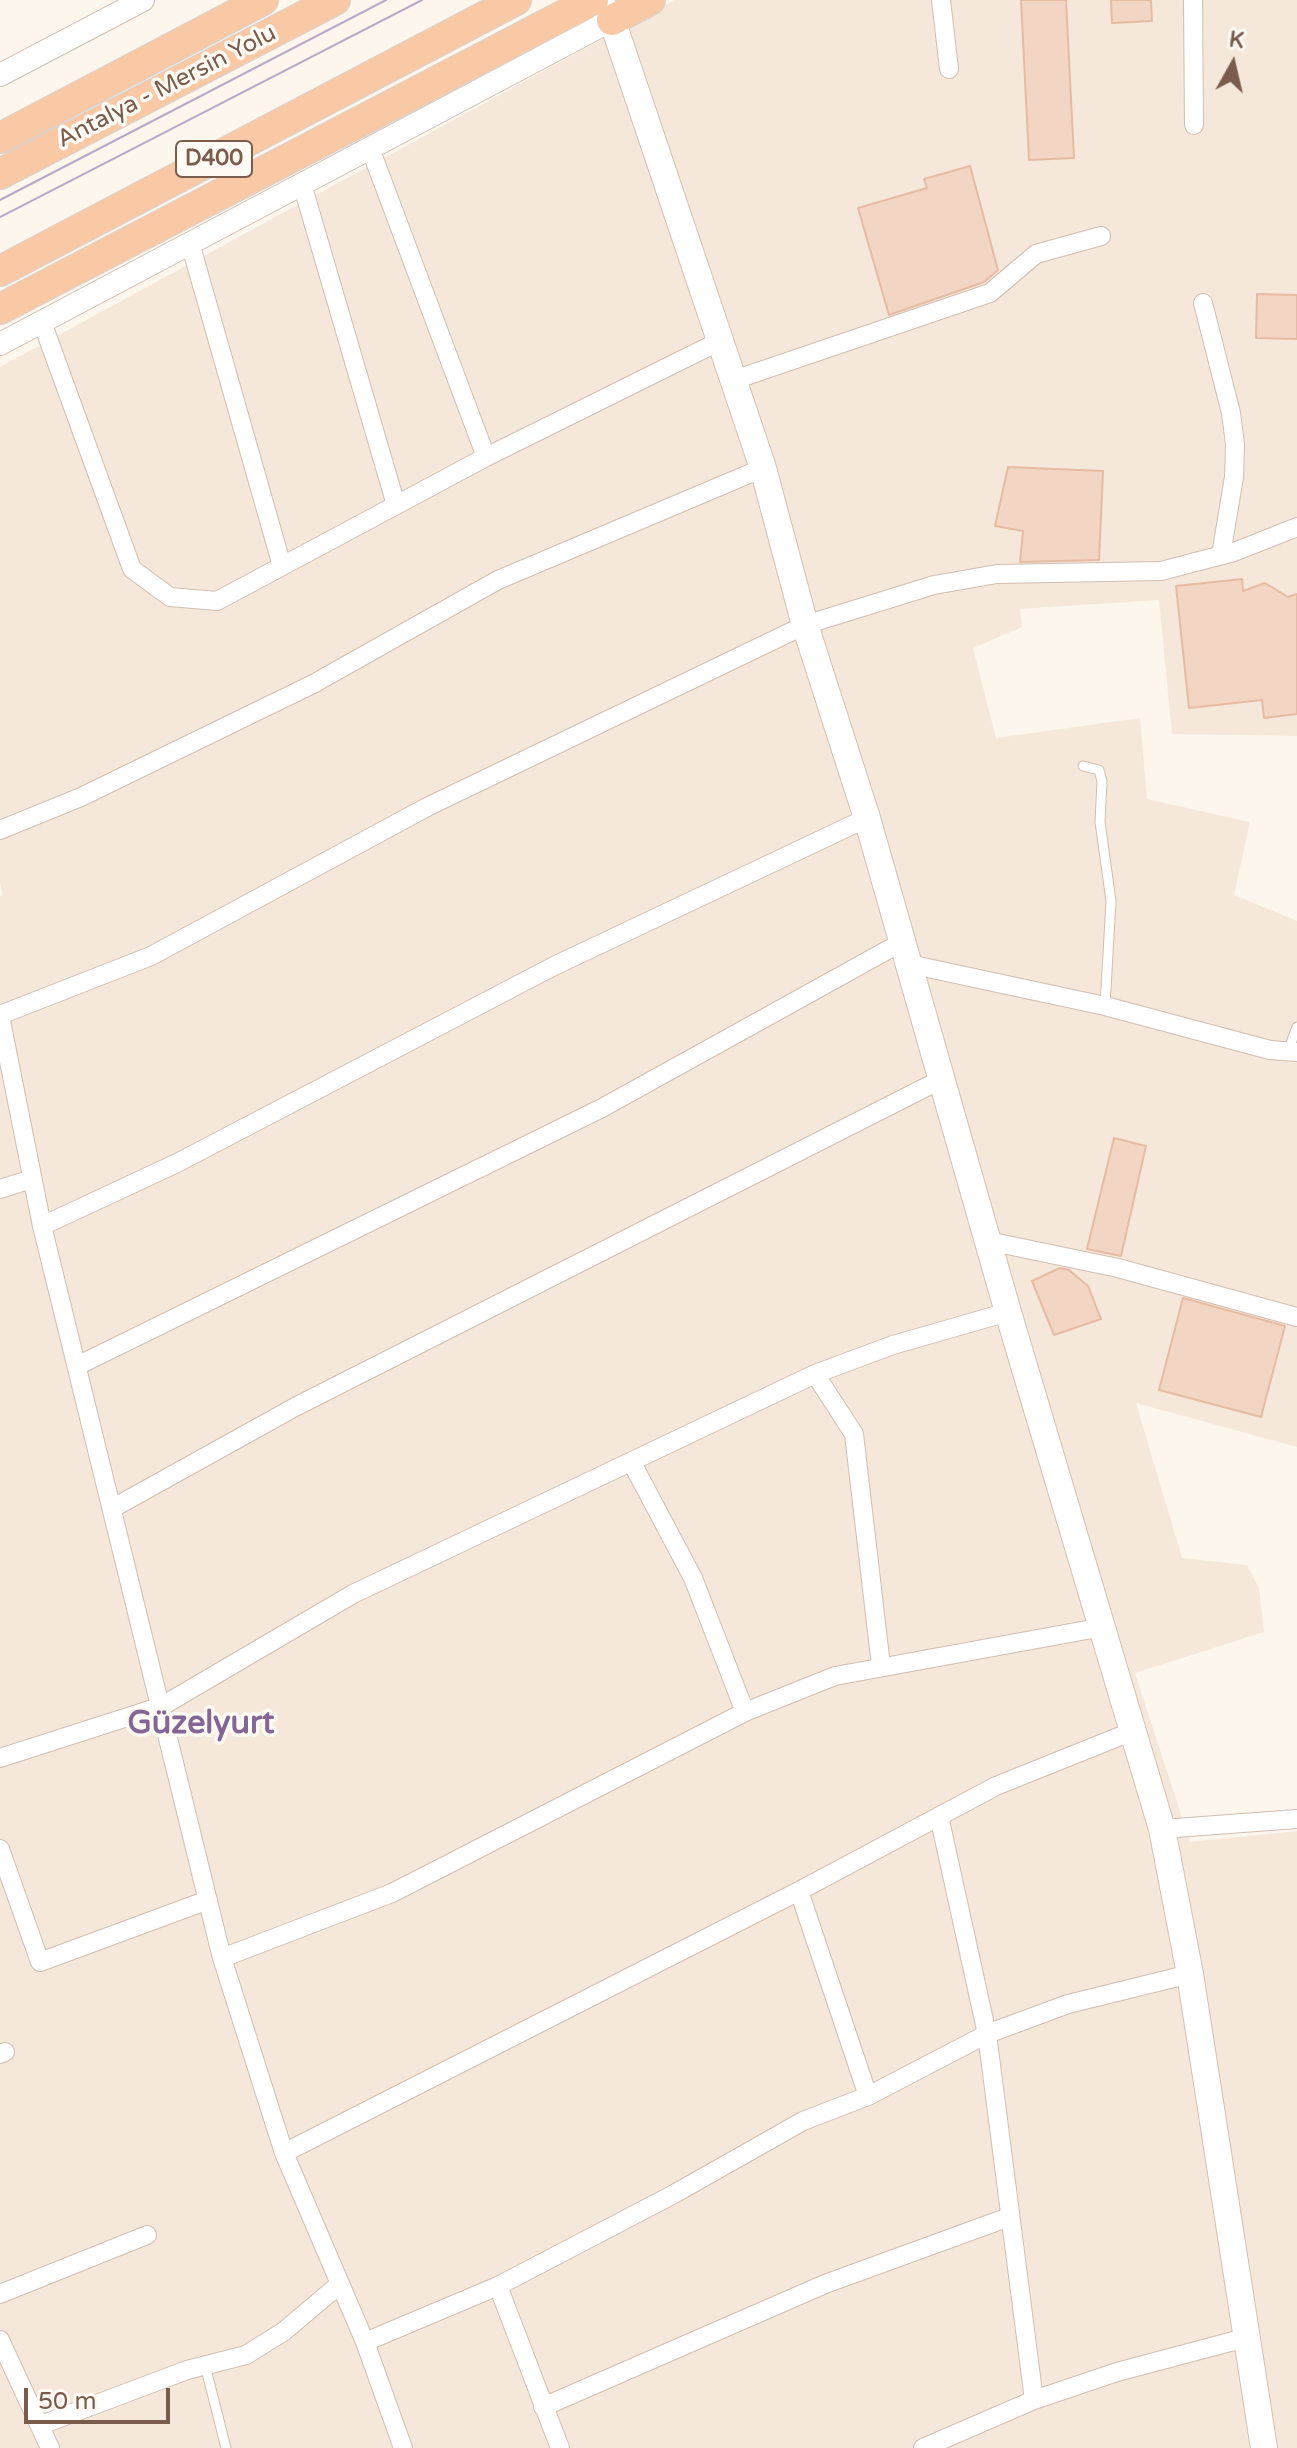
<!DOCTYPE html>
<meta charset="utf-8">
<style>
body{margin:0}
#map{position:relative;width:1297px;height:2448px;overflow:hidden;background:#fdf6ec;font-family:"Varela Round",sans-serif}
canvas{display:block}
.north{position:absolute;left:1193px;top:24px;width:80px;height:80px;-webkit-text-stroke:6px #fffaf3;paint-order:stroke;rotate:8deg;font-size:22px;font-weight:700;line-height:32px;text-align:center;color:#7a5c4d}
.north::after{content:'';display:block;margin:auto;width:28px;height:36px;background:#7a5c4d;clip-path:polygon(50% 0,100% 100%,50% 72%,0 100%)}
.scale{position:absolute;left:24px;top:2388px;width:146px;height:36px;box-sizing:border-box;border:4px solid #7a5c4d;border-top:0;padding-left:10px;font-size:24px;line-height:28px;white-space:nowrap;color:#7a5c4d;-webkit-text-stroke:6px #fffaf3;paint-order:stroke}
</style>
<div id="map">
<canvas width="1297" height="2448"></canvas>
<div class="north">K</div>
<div class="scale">50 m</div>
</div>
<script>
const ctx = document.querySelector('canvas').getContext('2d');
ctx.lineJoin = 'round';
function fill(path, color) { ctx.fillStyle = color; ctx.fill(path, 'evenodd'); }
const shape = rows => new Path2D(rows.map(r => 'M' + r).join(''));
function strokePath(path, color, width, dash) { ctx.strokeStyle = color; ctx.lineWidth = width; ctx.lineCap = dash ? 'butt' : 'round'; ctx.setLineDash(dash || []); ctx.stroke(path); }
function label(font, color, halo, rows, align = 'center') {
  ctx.font = font + ' "Varela Round",sans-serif'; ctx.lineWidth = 7; ctx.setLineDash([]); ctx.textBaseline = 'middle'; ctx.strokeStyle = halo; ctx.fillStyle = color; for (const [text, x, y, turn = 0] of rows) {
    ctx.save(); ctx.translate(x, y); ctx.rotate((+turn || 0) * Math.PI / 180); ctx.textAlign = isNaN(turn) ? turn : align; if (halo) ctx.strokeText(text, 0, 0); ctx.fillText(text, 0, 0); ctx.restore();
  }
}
fill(shape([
 [674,0,1297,0,1297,736,1172,734,1159,600,1020,609,1022,627,973,648,996,738,1140,718,1147,799,1250,822,1234,895,1297,921,1297,1447,1136,1403,1182,1558,1247,1565,1259,1588,1264,1632,1135,1673,1190,1842,1297,1831,1297,2448,0,2448,0,896,3,895,0,882,0,367]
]), '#f5e8da');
const building = shape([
 [1021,0,1066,0,1074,158,1029,160,1021,0],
 [1111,0,1151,0,1152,21,1112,23,1111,0],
 [970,166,998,270,984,282,889,315,858,208,927,188,924,179,970,166],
 [1257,294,1297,295,1297,339,1256,338,1257,294],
 [1008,467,1103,471,1099,560,1020,562,1023,531,995,526,1008,467],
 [1242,579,1243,591,1265,583,1288,597,1297,594,1297,714,1264,718,1262,700,1189,708,1176,586,1242,579],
 [1114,1138,1146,1146,1121,1256,1087,1249,1114,1138],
 [1060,1268,1069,1270,1088,1286,1101,1319,1054,1335,1032,1281,1060,1268],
 [1183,1298,1285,1326,1261,1417,1159,1390,1183,1298]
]);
fill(building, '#f3d5c3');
strokePath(building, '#e6bba3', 2);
const service = shape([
 [1083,766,1099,770,1102,781,1100,822,1111,901,1105,1006],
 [1288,1051,1297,1027],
 [205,2365,226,2448]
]);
const minor = shape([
 [941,0,949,69],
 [1193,0,1194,125],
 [370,148,486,457],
 [302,184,396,505],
 [190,243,282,566],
 [1203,303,1231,413,1235,444,1234,477,1221,555],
 [42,322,132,569,170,597,217,601,486,457,720,341],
 [734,380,990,293,1036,254,1101,236],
 [0,830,81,797,313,684,498,580,763,468],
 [909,964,1105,1006,1270,1050,1297,1052],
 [0,1015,151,956,427,807,805,625,934,585,997,574,1161,571,1234,552,1297,527],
 [0,1016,42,1226,222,1958,284,2153,365,2342,403,2448],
 [0,1189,32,1179],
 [42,1226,177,1163,554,966,867,818],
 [988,1241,1118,1268,1297,1317],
 [77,1366,602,1108,902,942],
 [815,1374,854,1434,881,1666],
 [632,1463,693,1578,745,1712],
 [113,1508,295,1407,942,1079],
 [0,1758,162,1706,353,1594,815,1374,893,1345,1008,1312],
 [939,1816,987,2034,1034,2400],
 [1162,1829,1297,1819],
 [0,1849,40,1962,208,1900],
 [799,1891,868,2096],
 [222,1958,392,1893,745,1712,835,1676,1103,1627],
 [0,2054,5,2052],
 [284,2153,799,1891,996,1786,1133,1731],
 [498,2286,560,2448],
 [0,2294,147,2235],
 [0,2340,50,2448],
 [365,2342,498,2286,674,2194,803,2121,868,2096,987,2034,1068,2004,1190,1974],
 [543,2407,825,2284,1009,2217],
 [41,2425,187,2370,246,2355,283,2332,340,2284],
 [923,2448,1034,2400,1117,2372,1245,2338]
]);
const tertiary = shape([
 [0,75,143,0],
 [0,344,612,20]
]);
const secondary = shape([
 [600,2,612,20,763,468,805,625,867,818,1008,1312,1162,1829,1190,1974,1264,2448]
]);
const trunk = shape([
 [612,20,650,0],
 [0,138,263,0],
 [0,174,335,0],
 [0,271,516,0],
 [0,309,593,0]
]);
strokePath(service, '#d1beb0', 11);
strokePath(minor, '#d1beb0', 20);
strokePath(tertiary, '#d1beb0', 24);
strokePath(secondary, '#d6c0b0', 28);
strokePath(trunk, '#dad1cd', 32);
strokePath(service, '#fff', 9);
strokePath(minor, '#fff', 18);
strokePath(tertiary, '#fff', 22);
strokePath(secondary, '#fff', 26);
strokePath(trunk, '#f9c8a4', 30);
strokePath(shape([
 [0,200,386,0],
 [0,217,422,0]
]), '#b9a8c9', 2);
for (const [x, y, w] of [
 [214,159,76]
]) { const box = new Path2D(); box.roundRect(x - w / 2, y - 18, w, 36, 6); ctx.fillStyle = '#fffaf3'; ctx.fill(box); strokePath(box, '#7a5c4d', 2); }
label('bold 22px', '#7a5c4d', null, [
 ["D400",214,159]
]);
label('24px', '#7a5c4d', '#fffaf3', [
 ["Antalya - Mersin Yolu",167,87,-27]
]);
label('bold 32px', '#846695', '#fffaf3', [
 ["Güzelyurt",201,1725]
]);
</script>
